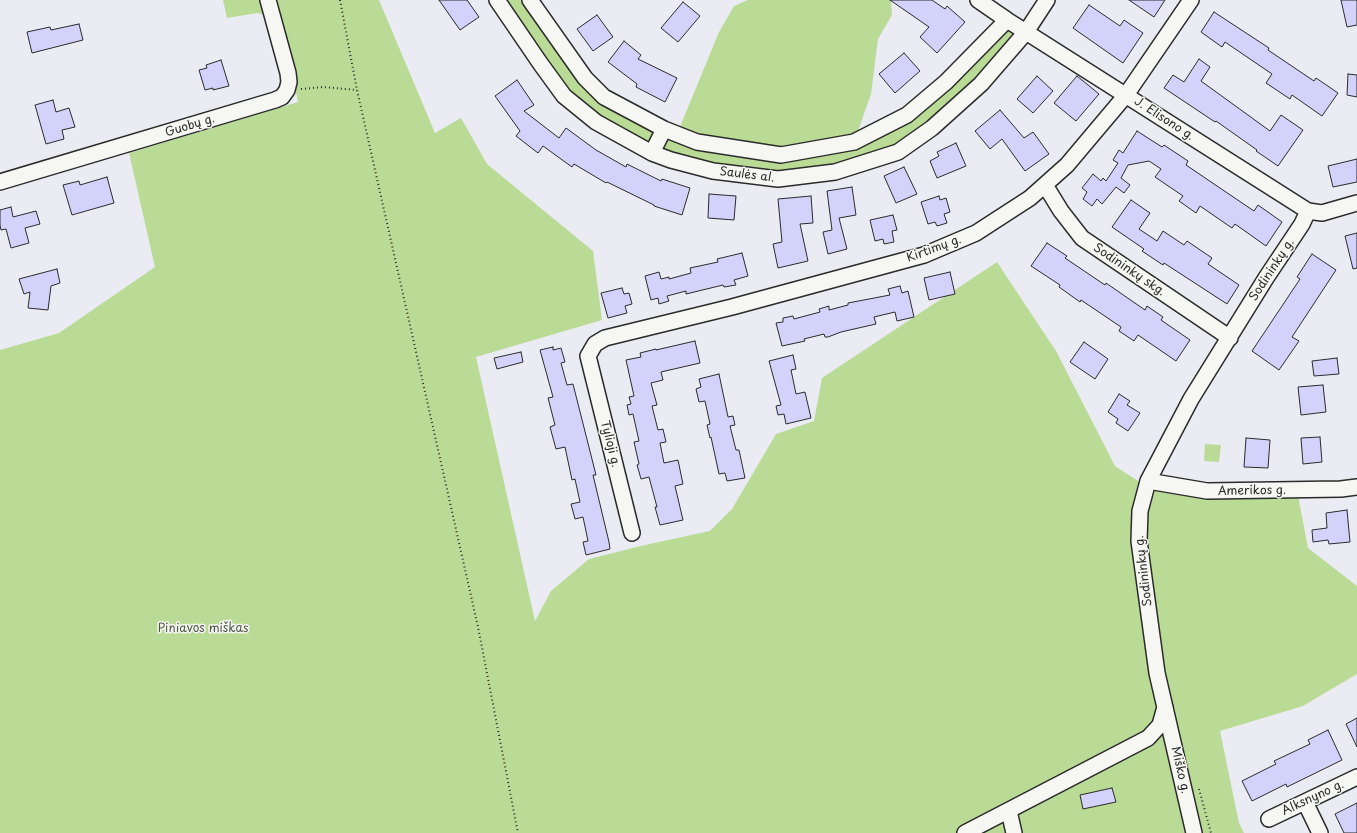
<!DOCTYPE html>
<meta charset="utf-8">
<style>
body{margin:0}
canvas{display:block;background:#ebebf4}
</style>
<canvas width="1357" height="833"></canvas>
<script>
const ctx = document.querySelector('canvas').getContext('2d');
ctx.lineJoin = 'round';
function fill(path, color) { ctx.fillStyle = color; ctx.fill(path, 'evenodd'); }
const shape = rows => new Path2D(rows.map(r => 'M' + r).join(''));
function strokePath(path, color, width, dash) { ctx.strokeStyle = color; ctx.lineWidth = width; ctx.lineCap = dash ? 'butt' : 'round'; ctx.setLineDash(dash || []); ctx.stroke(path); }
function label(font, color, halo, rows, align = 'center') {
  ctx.font = font + ' "Playpen Sans",sans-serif'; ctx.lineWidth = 3; ctx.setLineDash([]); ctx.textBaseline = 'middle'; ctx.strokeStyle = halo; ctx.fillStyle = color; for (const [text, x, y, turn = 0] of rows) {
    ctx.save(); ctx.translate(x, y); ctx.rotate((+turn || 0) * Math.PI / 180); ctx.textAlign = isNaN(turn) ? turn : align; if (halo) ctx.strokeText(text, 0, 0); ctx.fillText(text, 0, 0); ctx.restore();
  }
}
fill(shape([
 [223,0,379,0,435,133,461,118,487,164,593,251,602,320,476,357,535,621,551,591,589,559,645,545,710,531,732,509,776,434,814,421,822,378,997,262,1056,351,1115,466,1152,490,1176,495,1239,497,1298,496,1308,548,1357,586,1357,674,1303,706,1220,731,1239,823,1244,833,0,833,0,350,59,333,155,267,129,153,298,102,281,18,257,13,227,18],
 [503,0,525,0,560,50,653,130,653,136,649,141,646,143,596,116,567,94],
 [748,0,891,0,892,15,878,39,871,94,854,142,781,155,677,134,719,32,734,6],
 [1009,26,1019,32,951,107,895,147,869,158,780,174,714,168,665,151,664,145,665,140,670,136,736,151,853,144,909,117],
 [1205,444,1221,445,1219,462,1204,461]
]), '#badb95');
const building = shape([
 [439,0,467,0,479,17,460,30,439,0],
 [890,0,932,0,945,9,947,6,965,22,937,53,920,37,929,27,890,0],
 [1129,0,1165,0,1154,17,1129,0],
 [1341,0,1357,0,1357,25,1347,27,1341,0],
 [683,2,700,16,678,42,661,28,683,2],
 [1089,5,1120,26,1124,20,1143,33,1123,63,1073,28,1089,5],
 [1214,12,1269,48,1268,50,1314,81,1316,78,1338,93,1322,116,1292,95,1290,99,1266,83,1272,74,1225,42,1222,47,1201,32,1214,12],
 [597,15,613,37,593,51,577,29,597,15],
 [79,24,83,40,32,53,27,32,50,27,51,30,79,24],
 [624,41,641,55,638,59,677,78,665,102,636,87,637,84,608,62,624,41],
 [904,53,920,71,895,93,879,74,904,53],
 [1199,59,1210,67,1201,81,1270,131,1281,115,1303,130,1278,166,1256,151,1257,150,1216,121,1215,122,1164,88,1173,75,1184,82,1199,59],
 [221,60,229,86,213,90,213,88,205,90,199,70,207,68,206,65,221,60],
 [1348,74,1357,75,1357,97,1347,95,1348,74],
 [1037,76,1053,91,1033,113,1017,99,1037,76],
 [1077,76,1099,94,1076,121,1054,103,1077,76],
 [517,80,534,105,524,111,559,138,566,128,596,150,626,167,627,164,661,181,662,179,690,188,682,215,654,206,654,205,607,182,606,183,574,164,572,167,543,146,538,153,516,136,520,131,495,96,517,80],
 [53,100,56,112,69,108,75,127,62,130,64,139,46,144,35,105,53,100],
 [1000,110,1024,138,1033,132,1049,154,1025,171,1002,139,990,149,975,131,1000,110],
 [1137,131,1162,147,1164,145,1188,161,1186,165,1254,211,1258,205,1282,222,1266,246,1235,224,1232,228,1200,206,1196,213,1179,201,1183,196,1155,177,1161,169,1149,161,1128,165,1121,178,1130,185,1124,193,1116,187,1102,204,1097,199,1092,206,1083,199,1087,192,1082,188,1093,174,1101,181,1103,178,1106,181,1118,163,1113,160,1119,150,1123,153,1137,131],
 [956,143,966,166,937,178,930,161,939,156,937,152,956,143],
 [1357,159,1357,182,1333,187,1328,166,1357,159],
 [904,167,917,194,896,203,884,176,904,167],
 [107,177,114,203,72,215,63,185,79,181,80,185,107,177],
 [852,187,856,215,839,218,847,249,828,254,823,232,832,230,827,191,852,187],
 [709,194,736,196,734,220,708,218,709,194],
 [811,196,813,223,800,224,808,261,778,268,773,244,782,242,778,199,811,196],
 [939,196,940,200,946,198,950,212,944,214,947,223,937,226,935,222,928,224,921,202,939,196],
 [1131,200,1150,213,1139,229,1157,241,1163,231,1184,245,1187,241,1212,258,1208,264,1239,285,1227,304,1164,263,1163,265,1142,251,1144,249,1112,227,1131,200],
 [11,207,13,217,36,211,40,224,25,228,29,243,11,248,6,229,1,230,0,225,0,210,11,207],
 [893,215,897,230,892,231,894,242,884,244,883,239,875,241,870,220,893,215],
 [1357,233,1357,268,1353,269,1345,236,1357,233],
 [1047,243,1067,256,1065,258,1105,285,1106,283,1145,310,1147,306,1163,317,1161,320,1190,340,1176,361,1138,335,1134,341,1119,331,1121,327,1081,300,1080,302,1059,287,1060,285,1031,266,1047,243],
 [742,253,748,276,734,280,736,285,724,287,723,285,686,294,686,291,667,296,669,301,659,304,658,298,651,300,645,276,659,272,661,279,669,277,669,279,691,273,690,268,718,262,717,259,742,253],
 [1312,254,1336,270,1292,337,1299,341,1279,370,1252,351,1300,279,1297,277,1312,254],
 [57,269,60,283,51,286,48,310,28,308,30,292,24,294,19,279,57,269],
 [950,272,955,294,929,300,924,278,950,272],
 [900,286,902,293,908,291,914,317,897,321,895,312,874,317,876,324,841,332,828,337,825,337,824,334,804,339,805,341,782,346,776,323,783,322,783,318,793,316,794,319,820,312,819,309,829,306,829,310,848,305,848,303,890,295,888,289,900,286],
 [622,288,624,294,629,293,632,304,625,306,627,313,608,318,601,293,622,288],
 [695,341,700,363,661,372,663,380,651,383,657,405,652,406,658,430,663,429,666,442,660,443,664,463,678,460,683,484,675,486,683,520,660,525,655,507,657,507,649,477,641,479,637,465,639,464,634,442,639,441,633,414,629,415,627,405,631,404,629,397,634,396,626,360,641,357,640,353,656,349,656,350,695,341],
 [1084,342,1108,359,1095,379,1070,362,1084,342],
 [553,347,553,350,561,348,565,362,561,363,567,385,573,384,596,475,593,475,609,542,610,549,586,555,583,542,588,541,583,517,575,519,571,504,580,502,575,479,572,480,565,447,556,449,550,427,555,425,548,398,553,397,540,350,553,347],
 [521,352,523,362,497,369,494,358,521,352],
 [793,355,796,369,791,370,796,394,805,392,811,418,786,424,784,414,778,415,776,406,781,405,769,361,793,355],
 [1337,358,1339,374,1314,376,1312,361,1337,358],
 [719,374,728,417,733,416,735,425,730,426,736,450,739,450,745,478,727,481,725,473,719,474,711,437,710,438,707,425,710,424,705,401,699,402,696,389,701,387,699,379,719,374],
 [1323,385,1326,412,1301,415,1298,387,1323,385],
 [1119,394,1130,401,1127,405,1140,413,1128,431,1116,423,1118,419,1108,412,1119,394],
 [1320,437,1322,462,1303,464,1301,438,1320,437],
 [1246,438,1270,440,1268,468,1244,467,1246,438],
 [1347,510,1350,542,1329,544,1328,540,1313,542,1312,530,1327,528,1326,513,1347,510],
 [1357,718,1357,747,1346,724,1357,718],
 [1328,730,1342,760,1287,787,1286,784,1252,801,1242,781,1276,764,1274,761,1310,744,1308,740,1328,730],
 [1112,788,1116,802,1083,809,1080,795,1112,788],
 [1357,803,1357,833,1344,833,1335,814,1357,803]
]);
fill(building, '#d2d2fa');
strokePath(building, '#2b2b2b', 1);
const minor = shape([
 [497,0,540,63,564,96,596,122,652,153,671,160,713,171,778,179,835,172,898,152,932,128,981,84,1026,32,1047,0],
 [530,0,585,78,604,97,664,129,697,142,781,155,854,142,907,115,946,82,1007,20],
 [978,0,1007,20,1308,211,1322,213,1357,203],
 [652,153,664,129],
 [0,182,275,100,282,97,287,90,289,82,288,73,268,0],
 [1045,185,1061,211,1082,238,1230,338],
 [1148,481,1207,491,1341,489,1357,487],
 [632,533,588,356,595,344,605,338,732,307,924,255,976,233,1030,198,1067,165,1126,95,1191,0],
 [1305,802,1320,833],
 [1009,811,1014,833],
 [1269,819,1357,777],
 [965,833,1148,738,1160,725,1165,707],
 [1194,833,1157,673,1139,541,1140,511,1148,481,1191,399,1266,278,1302,224,1308,211]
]);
strokePath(minor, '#2b2b2b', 18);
strokePath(shape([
 [340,0,357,90,478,627,518,833],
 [301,89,323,87,357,90],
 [1199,789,1211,833]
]), '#2b2b2b', 2, [1, 3]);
strokePath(minor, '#f6f6f2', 15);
label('12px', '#2b2b2b', '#f6f6f2', [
 ["J. Elisono g.",1164,119,33],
 ["Guobų g.",190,126,-17],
 ["Saulės al.",747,175,7],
 ["Kirtimų g.",934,249,-20],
 ["Sodininkų skg.",1129,270,34],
 ["Sodininkų g.",1272,270,-57],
 ["Tylioji g.",610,444,76],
 ["Amerikos g.",1252,491,-1],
 ["Sodininkų g.",1144,571,-97],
 ["Miško g.",1180,770,77],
 ["Alksnyno g.",1313,798,-25]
]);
label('12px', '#4f5746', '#f6f6f2', [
 ["Piniavos miškas",203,629]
]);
</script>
